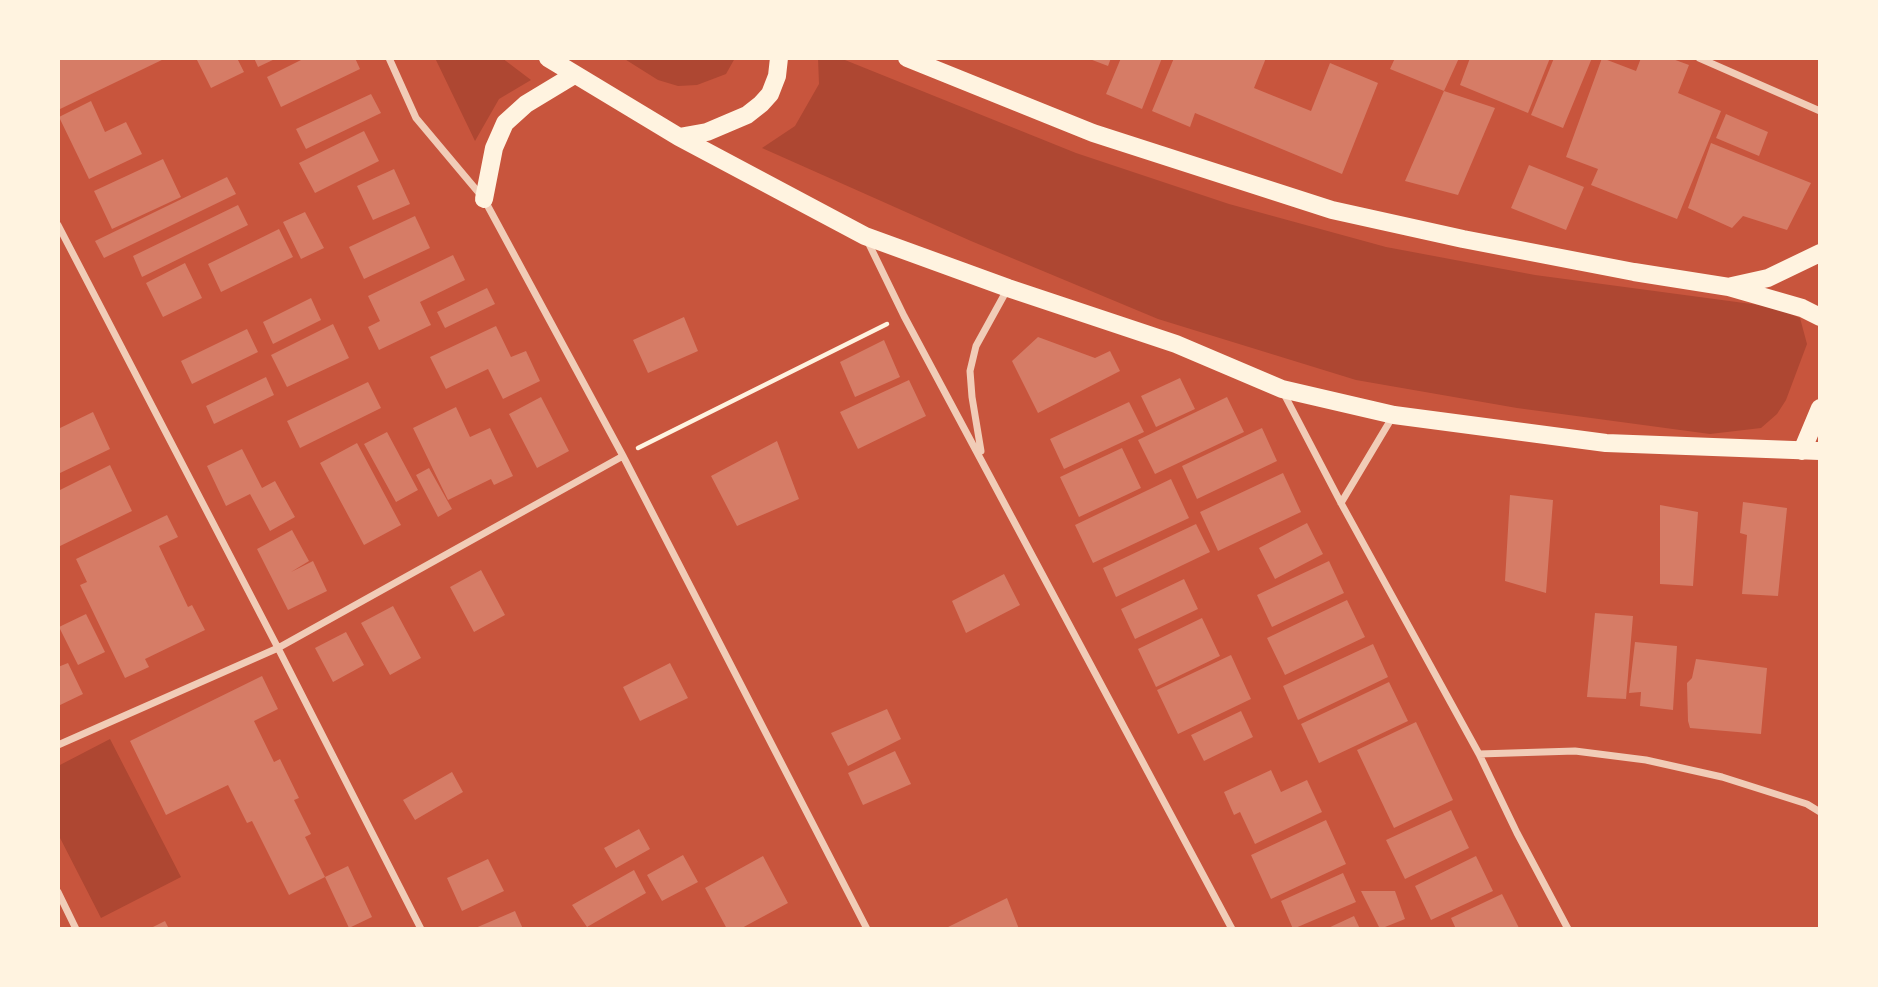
<!DOCTYPE html>
<style>
body{margin:0}
#map{position:relative;width:1878px;height:987px;overflow:hidden;background:#c8553d;font-family:"Open Sans",sans-serif}
canvas{display:block}
.frame{position:absolute;inset:0;border:60px solid #fff3e0;pointer-events:none}
</style>
<div id="map">
<canvas width="1878" height="987"></canvas>
<div class="frame"></div>
</div>
<script>
const ctx = document.querySelector('canvas').getContext('2d');
ctx.lineJoin = 'round';
function fill(path, color) { ctx.fillStyle = color; ctx.fill(path, 'evenodd'); }
const shape = rows => new Path2D(rows.map(r => 'M' + r).join(''));
function strokePath(path, color, width, dash) { ctx.strokeStyle = color; ctx.lineWidth = width; ctx.lineCap = dash ? 'butt' : 'round'; ctx.setLineDash(dash || []); ctx.stroke(path); }
fill(shape([
 [435,58,502,58,531,80,499,99,475,141],
 [623,58,735,58,726,74,697,85,678,86,658,80],
 [818,58,840,58,1076,153,1229,204,1386,247,1535,275,1774,307,1800,318,1807,344,1786,400,1777,414,1761,428,1710,434,1517,408,1356,380,1158,319,971,241,762,148,795,126,819,84],
 [110,739,181,877,101,918,58,834,58,766]
]), '#ae4732');
fill(shape([
 [58,58,166,58,58,110],
 [196,58,237,58,244,72,211,88],
 [254,58,277,58,258,67],
 [305,58,355,58,360,69,281,107,267,77],
 [1087,58,1111,58,1108,66],
 [1121,58,1162,58,1142,109,1106,94],
 [1174,58,1266,58,1254,88,1311,111,1330,63,1378,83,1342,174,1195,113,1190,127,1152,111],
 [1395,58,1459,58,1444,91,1390,69],
 [1470,58,1550,58,1528,113,1460,85],
 [1554,58,1592,58,1563,128,1531,115],
 [1602,58,1636,71,1641,58,1670,58,1689,65,1678,93,1721,111,1677,219,1591,185,1598,169,1566,157],
 [1444,91,1495,108,1458,195,1405,181],
 [371,94,381,113,306,149,296,129],
 [91,101,105,132,126,122,142,154,89,179,59,117],
 [1726,114,1768,132,1759,156,1716,138],
 [364,131,379,161,315,193,299,163],
 [1711,143,1811,183,1787,230,1743,216,1732,228,1688,208],
 [163,159,181,197,112,229,94,191],
 [1529,165,1584,187,1566,230,1511,208],
 [394,169,410,204,373,220,357,186],
 [227,177,236,194,104,258,95,241],
 [238,205,248,225,142,277,133,256],
 [305,212,324,248,301,259,283,222],
 [415,216,430,248,364,279,349,247],
 [279,229,293,257,221,292,208,264],
 [453,255,465,280,420,302,431,325,379,350,368,327,380,321,368,296],
 [185,263,202,298,163,317,146,283],
 [487,288,495,304,445,328,437,312],
 [311,298,321,320,273,344,263,322],
 [684,317,698,351,648,373,633,340],
 [333,324,349,358,287,387,271,355],
 [496,326,511,357,526,351,540,381,503,399,488,369,446,389,430,357],
 [247,329,258,352,192,384,181,361],
 [1038,337,1095,358,1110,351,1120,371,1038,413,1012,361],
 [884,340,900,377,855,397,840,362],
 [266,377,274,395,214,424,206,406],
 [1180,378,1195,409,1156,427,1141,396],
 [909,380,926,416,858,449,840,412],
 [368,382,381,408,300,448,287,421],
 [541,397,569,451,537,468,509,414],
 [1227,397,1244,432,1155,474,1138,440],
 [1129,402,1144,432,1064,469,1050,439],
 [456,407,470,437,490,428,513,476,494,485,491,479,448,500,413,428],
 [93,412,110,449,58,474,58,429],
 [1262,428,1277,461,1197,499,1182,466],
 [387,432,418,490,396,502,364,444],
 [777,441,799,499,737,526,711,476],
 [357,443,401,525,364,545,320,463],
 [1122,448,1141,488,1079,517,1060,477],
 [242,449,262,488,275,481,295,517,270,531,250,494,226,506,207,466],
 [110,465,132,511,58,547,58,491],
 [429,468,452,509,438,517,416,475],
 [1283,473,1301,512,1218,551,1200,512],
 [1171,479,1189,518,1093,563,1075,525],
 [1510,495,1553,500,1546,593,1505,581],
 [1743,502,1787,508,1778,596,1742,594,1747,535,1740,533],
 [1660,505,1698,512,1693,586,1660,584],
 [167,515,178,537,159,546,188,607,192,605,205,630,145,659,149,667,125,678,80,585,87,582,76,559],
 [1307,523,1323,554,1275,579,1259,548],
 [1196,524,1210,552,1116,597,1103,568],
 [292,530,309,561,291,572,313,561,327,591,288,610,257,549],
 [1329,561,1344,593,1272,627,1257,595],
 [481,570,505,615,474,632,450,587],
 [1004,574,1020,605,966,633,952,601],
 [1184,579,1198,609,1135,639,1121,609],
 [1347,600,1365,637,1285,675,1267,638],
 [393,606,421,658,390,675,361,623],
 [1595,613,1633,616,1626,699,1587,697],
 [86,614,105,652,78,665,59,627],
 [1202,618,1220,656,1156,687,1138,649],
 [346,632,364,665,333,682,315,648],
 [1635,642,1677,646,1673,710,1640,706,1641,692,1629,693],
 [1373,644,1388,677,1298,720,1283,686],
 [1231,655,1251,699,1178,734,1157,690],
 [1696,659,1767,668,1761,734,1690,728,1688,721,1687,683,1692,678],
 [68,663,83,694,58,706,58,667],
 [670,663,688,698,640,721,623,687],
 [262,676,278,709,254,721,274,762,280,759,299,798,294,800,311,834,305,837,325,877,348,866,372,917,349,928,325,877,289,895,252,821,247,823,228,785,166,815,130,741],
 [1389,682,1408,721,1319,763,1301,724],
 [887,709,901,739,848,766,831,733],
 [1241,711,1253,737,1204,761,1191,735],
 [1416,722,1453,800,1394,828,1357,750],
 [895,751,911,784,863,805,848,773],
 [1271,770,1281,792,1307,780,1322,812,1255,844,1240,812,1234,815,1224,792],
 [452,772,463,792,415,820,403,800],
 [1451,810,1469,848,1405,879,1386,840],
 [1326,820,1346,864,1271,899,1251,855],
 [639,829,650,849,616,868,604,848],
 [683,855,698,882,662,901,647,875],
 [763,856,788,903,740,929,727,929,705,888],
 [1476,856,1493,891,1431,920,1415,886],
 [488,859,504,891,462,911,447,878],
 [634,870,646,893,587,927,572,905],
 [1343,873,1356,902,1293,929,1281,901],
 [1361,891,1395,891,1405,919,1380,929],
 [1502,894,1519,928,1456,929,1451,918],
 [1007,898,1019,929,944,929],
 [515,911,523,929,473,929],
 [1354,916,1360,929,1326,929],
 [165,921,169,929,149,929]
]), '#d67c66');
strokePath(shape([
 [638,448,887,324]
]), '#fff3e0', 4.5);
strokePath(shape([
 [389,58,416,118,484,199,623,456,867,929],
 [1699,58,1820,111],
 [58,225,278,648,421,929],
 [867,240,904,316,1232,929],
 [1283,392,1341,503,1479,754,1517,833,1568,929],
 [981,451,972,397,970,371,976,346,1008,288],
 [1341,503,1393,416],
 [58,745,278,648,623,456],
 [1479,754,1575,751,1646,760,1722,777,1807,804,1820,812],
 [58,892,76,929]
]), '#f1ccb7', 7);
strokePath(shape([
 [548,58,679,137,865,236,1008,288,1176,344,1282,389,1394,415,1606,443,1820,451],
 [907,58,1093,133,1332,210,1463,239,1634,272,1729,287,1802,308,1820,317],
 [679,137,707,132,747,115,761,104,770,94,777,76,779,58],
 [484,199,494,148,505,123,526,104,574,75],
 [1732,286,1768,278,1820,253],
 [1802,451,1820,408]
]), '#fff3e0', 18);
</script>
